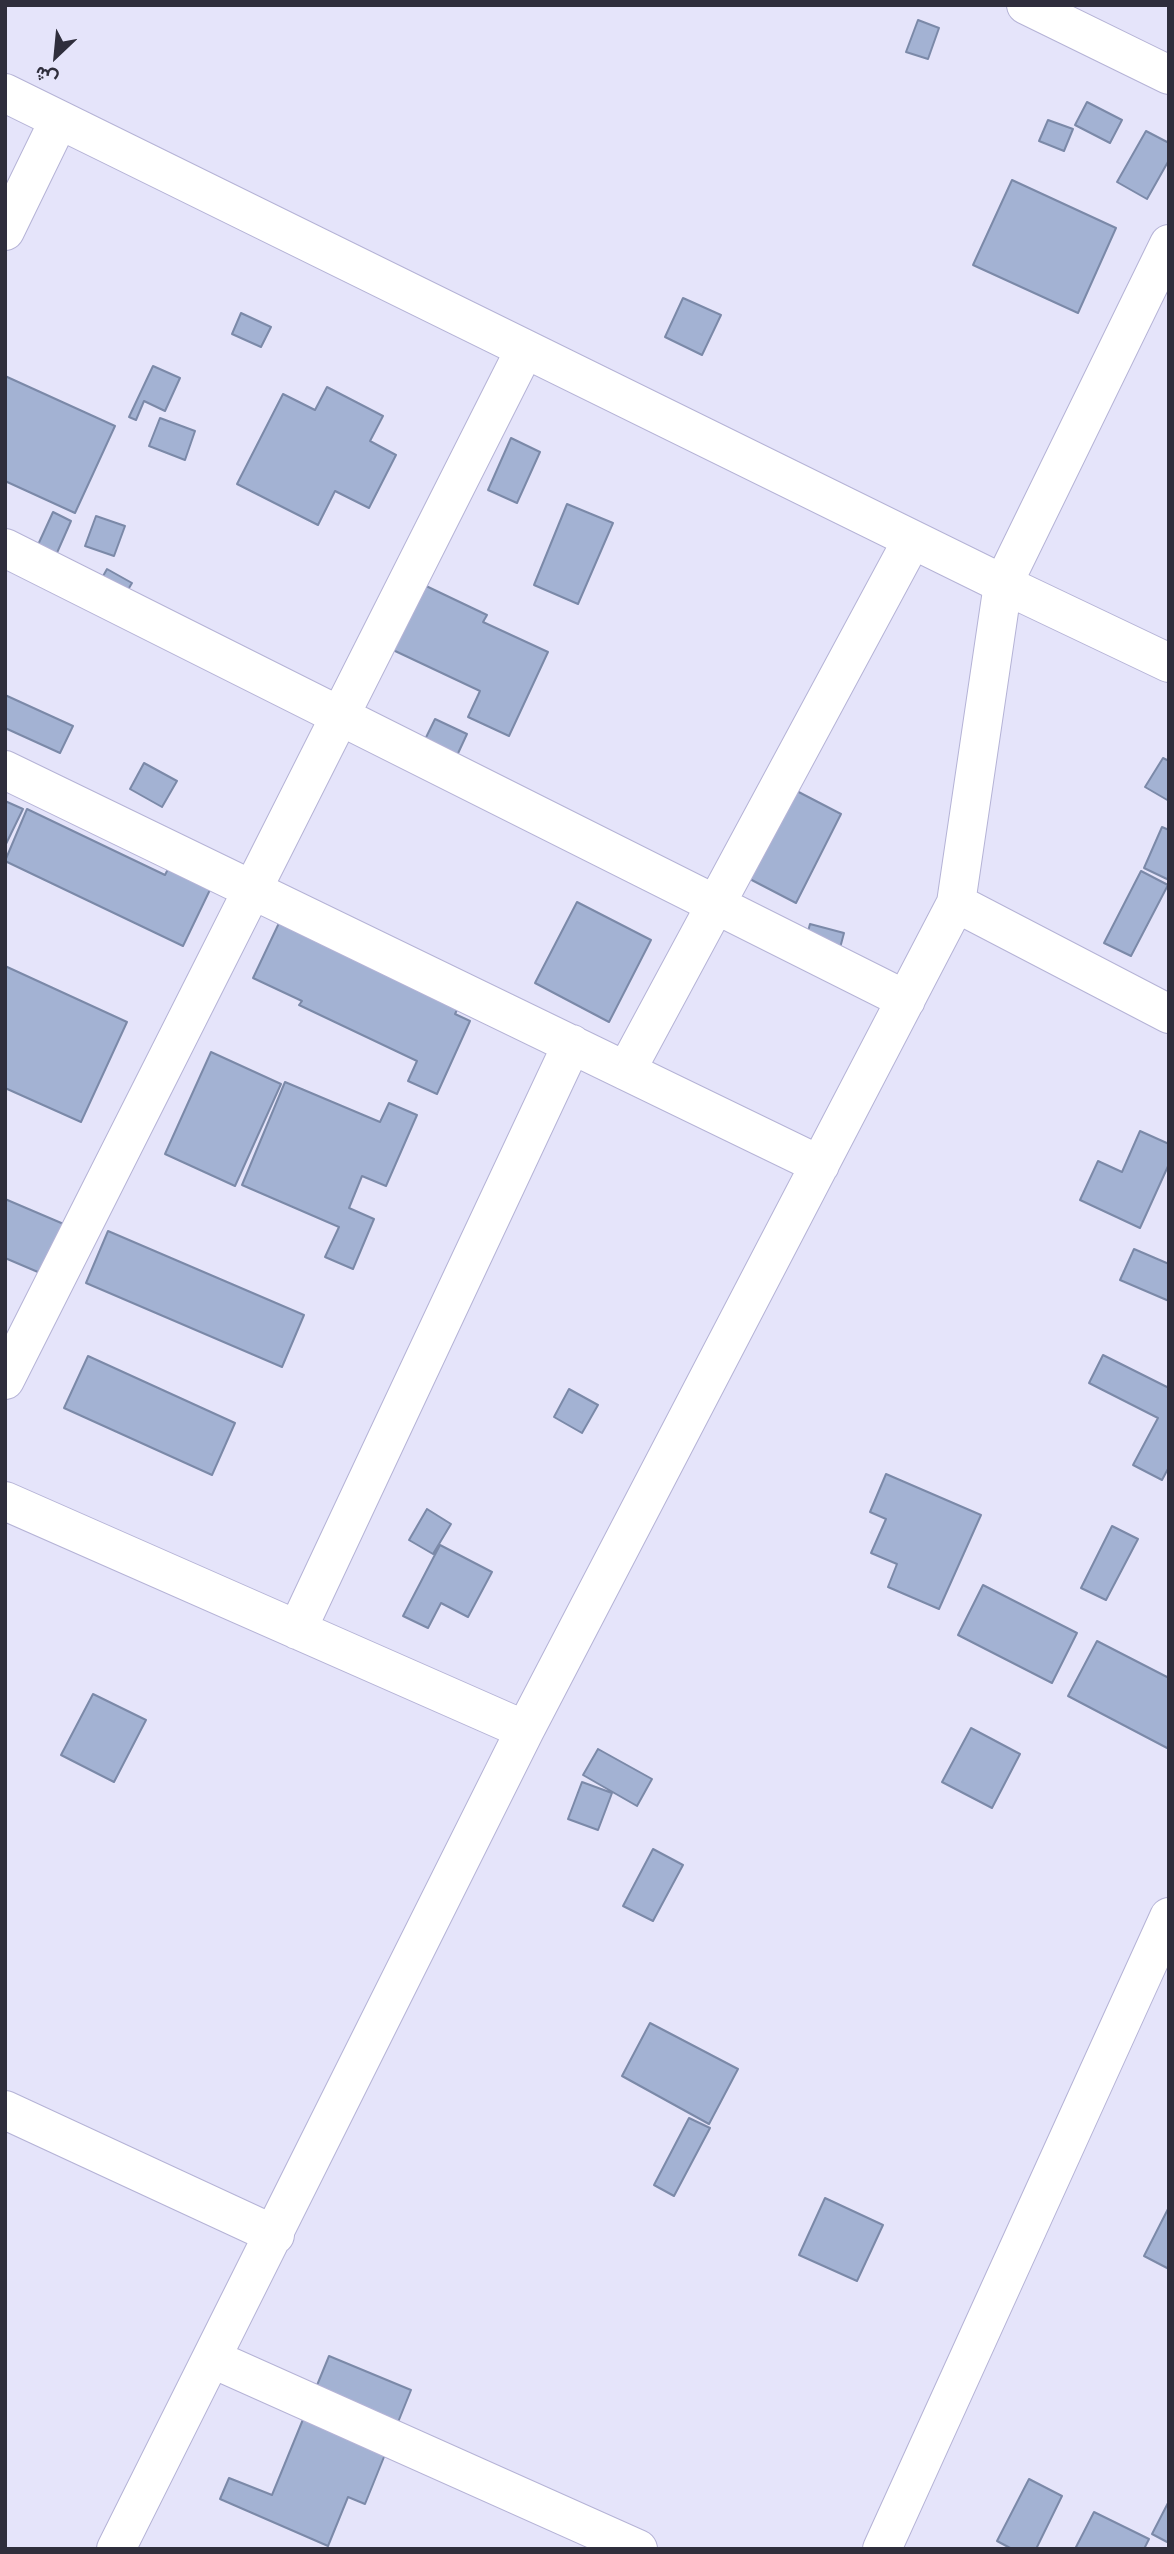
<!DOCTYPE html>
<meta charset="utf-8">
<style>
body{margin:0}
#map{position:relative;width:1174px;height:2554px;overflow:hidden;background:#e5e4fa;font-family:"Source Sans 3",Vazirmatn,sans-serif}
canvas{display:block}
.frame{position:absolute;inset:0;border:7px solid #2f2e3c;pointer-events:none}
.north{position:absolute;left:21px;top:21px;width:70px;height:70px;-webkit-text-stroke:5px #e5e4fa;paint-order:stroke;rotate:206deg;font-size:19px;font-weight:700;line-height:28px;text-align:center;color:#2f2e3c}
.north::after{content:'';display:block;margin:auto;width:24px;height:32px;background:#2f2e3c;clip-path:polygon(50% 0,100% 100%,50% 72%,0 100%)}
</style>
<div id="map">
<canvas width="1174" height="2554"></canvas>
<div class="frame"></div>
<div class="north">ش</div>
</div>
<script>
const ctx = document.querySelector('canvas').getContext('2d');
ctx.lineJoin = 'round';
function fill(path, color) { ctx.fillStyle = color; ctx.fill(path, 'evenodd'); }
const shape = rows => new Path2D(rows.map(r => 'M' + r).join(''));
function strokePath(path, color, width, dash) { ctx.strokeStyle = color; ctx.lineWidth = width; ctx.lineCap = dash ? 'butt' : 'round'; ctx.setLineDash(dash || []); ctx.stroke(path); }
const building = shape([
 [918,20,939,28,928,59,906,52,918,20],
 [1087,102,1122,120,1110,143,1075,125,1087,102],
 [1048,120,1073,129,1064,151,1039,141,1048,120],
 [1146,131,1169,143,1169,160,1147,199,1117,182,1146,131],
 [1012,180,1116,228,1078,313,973,265,1012,180],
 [683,298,721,315,702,355,665,337,683,298],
 [241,313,271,327,261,347,232,334,241,313],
 [153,366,180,378,165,411,144,401,136,420,129,417,153,366],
 [5,376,115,426,75,513,5,481,5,376],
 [327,387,383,416,370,441,396,455,369,508,335,491,318,525,237,484,283,394,315,410,327,387],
 [160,418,195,431,185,460,149,446,160,418],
 [511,438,540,452,517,503,488,490,511,438],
 [567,504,613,523,578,604,534,585,567,504],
 [53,512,71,521,56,555,37,547,53,512],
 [96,516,125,526,114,556,85,546,96,516],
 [107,569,132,583,117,608,93,594,107,569],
 [424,585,487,615,483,622,548,652,509,736,468,717,480,691,393,650,424,585],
 [5,695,73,726,60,753,5,728,5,695],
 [435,719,467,734,447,777,414,762,435,719],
 [1163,758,1169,761,1169,801,1145,787,1163,758],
 [144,763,177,781,162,807,130,789,144,763],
 [789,787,841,814,796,903,744,876,789,787],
 [5,801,23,809,5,846,5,801],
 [27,809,165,875,177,851,219,871,183,946,5,861,27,809],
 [1162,827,1169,830,1169,880,1144,868,1162,827],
 [1141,871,1168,885,1131,956,1104,943,1141,871],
 [577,902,651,940,609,1022,535,983,577,902],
 [288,904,468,987,455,1014,470,1021,437,1094,408,1081,417,1061,299,1005,302,1001,253,978,288,904],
 [810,924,844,933,836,963,802,954,810,924],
 [5,966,127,1022,81,1122,5,1088,5,966],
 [211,1052,281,1084,235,1186,165,1154,211,1052],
 [285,1082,380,1122,389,1103,417,1115,386,1186,362,1176,349,1208,374,1219,353,1269,325,1257,339,1227,242,1185,285,1082],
 [1140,1131,1169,1144,1169,1164,1140,1228,1080,1200,1098,1161,1122,1172,1140,1131],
 [5,1199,73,1228,52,1278,5,1258,5,1199],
 [108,1231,304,1315,282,1367,86,1283,108,1231],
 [1134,1249,1169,1264,1169,1301,1120,1280,1134,1249],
 [1103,1355,1169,1388,1169,1467,1162,1480,1133,1465,1158,1418,1089,1383,1103,1355],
 [88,1356,235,1423,212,1475,64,1408,88,1356],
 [569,1389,598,1405,582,1433,554,1417,569,1389],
 [886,1474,981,1515,939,1609,888,1587,897,1564,871,1553,886,1519,870,1512,886,1474],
 [427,1509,451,1524,433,1554,409,1540,427,1509],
 [1112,1526,1138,1539,1106,1600,1081,1588,1112,1526],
 [440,1545,492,1572,468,1617,441,1603,428,1628,403,1616,440,1545],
 [983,1585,1077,1633,1052,1683,958,1635,983,1585],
 [1097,1641,1169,1678,1169,1749,1068,1696,1097,1641],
 [93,1694,146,1720,114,1782,61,1755,93,1694],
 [971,1728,1020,1754,992,1808,942,1782,971,1728],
 [598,1749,652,1779,637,1806,583,1775,598,1749],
 [582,1782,612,1793,598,1830,568,1819,582,1782],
 [653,1849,683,1865,653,1921,623,1906,653,1849],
 [650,2023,738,2069,709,2124,622,2076,650,2023],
 [689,2118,710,2128,674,2196,654,2185,689,2118],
 [825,2198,883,2225,857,2281,799,2255,825,2198],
 [1169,2207,1169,2269,1144,2256,1169,2207],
 [329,2356,411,2390,365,2504,348,2497,328,2546,220,2499,229,2478,272,2495,329,2356],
 [1029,2479,1062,2496,1036,2549,1012,2549,997,2541,1029,2479],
 [1169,2501,1169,2543,1152,2534,1169,2501],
 [1094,2512,1149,2539,1144,2549,1075,2549,1094,2512]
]);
fill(building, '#a3b2d3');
strokePath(building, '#7b89a8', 2);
const street = shape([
 [1026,5,1169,75],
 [5,93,1003,584,1169,244],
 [5,231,59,120],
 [5,548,906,1000],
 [5,770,820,1165],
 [956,903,1169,1014],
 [626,1071,912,540],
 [5,1380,525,349],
 [5,1501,525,1730],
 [297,1630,572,1044],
 [5,2110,275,2235],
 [213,2359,638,2549],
 [116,2549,525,1730,956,903,1003,584,1169,663],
 [882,2549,1169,1917]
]);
strokePath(street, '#b5b3d6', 40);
strokePath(street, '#fff', 38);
</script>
